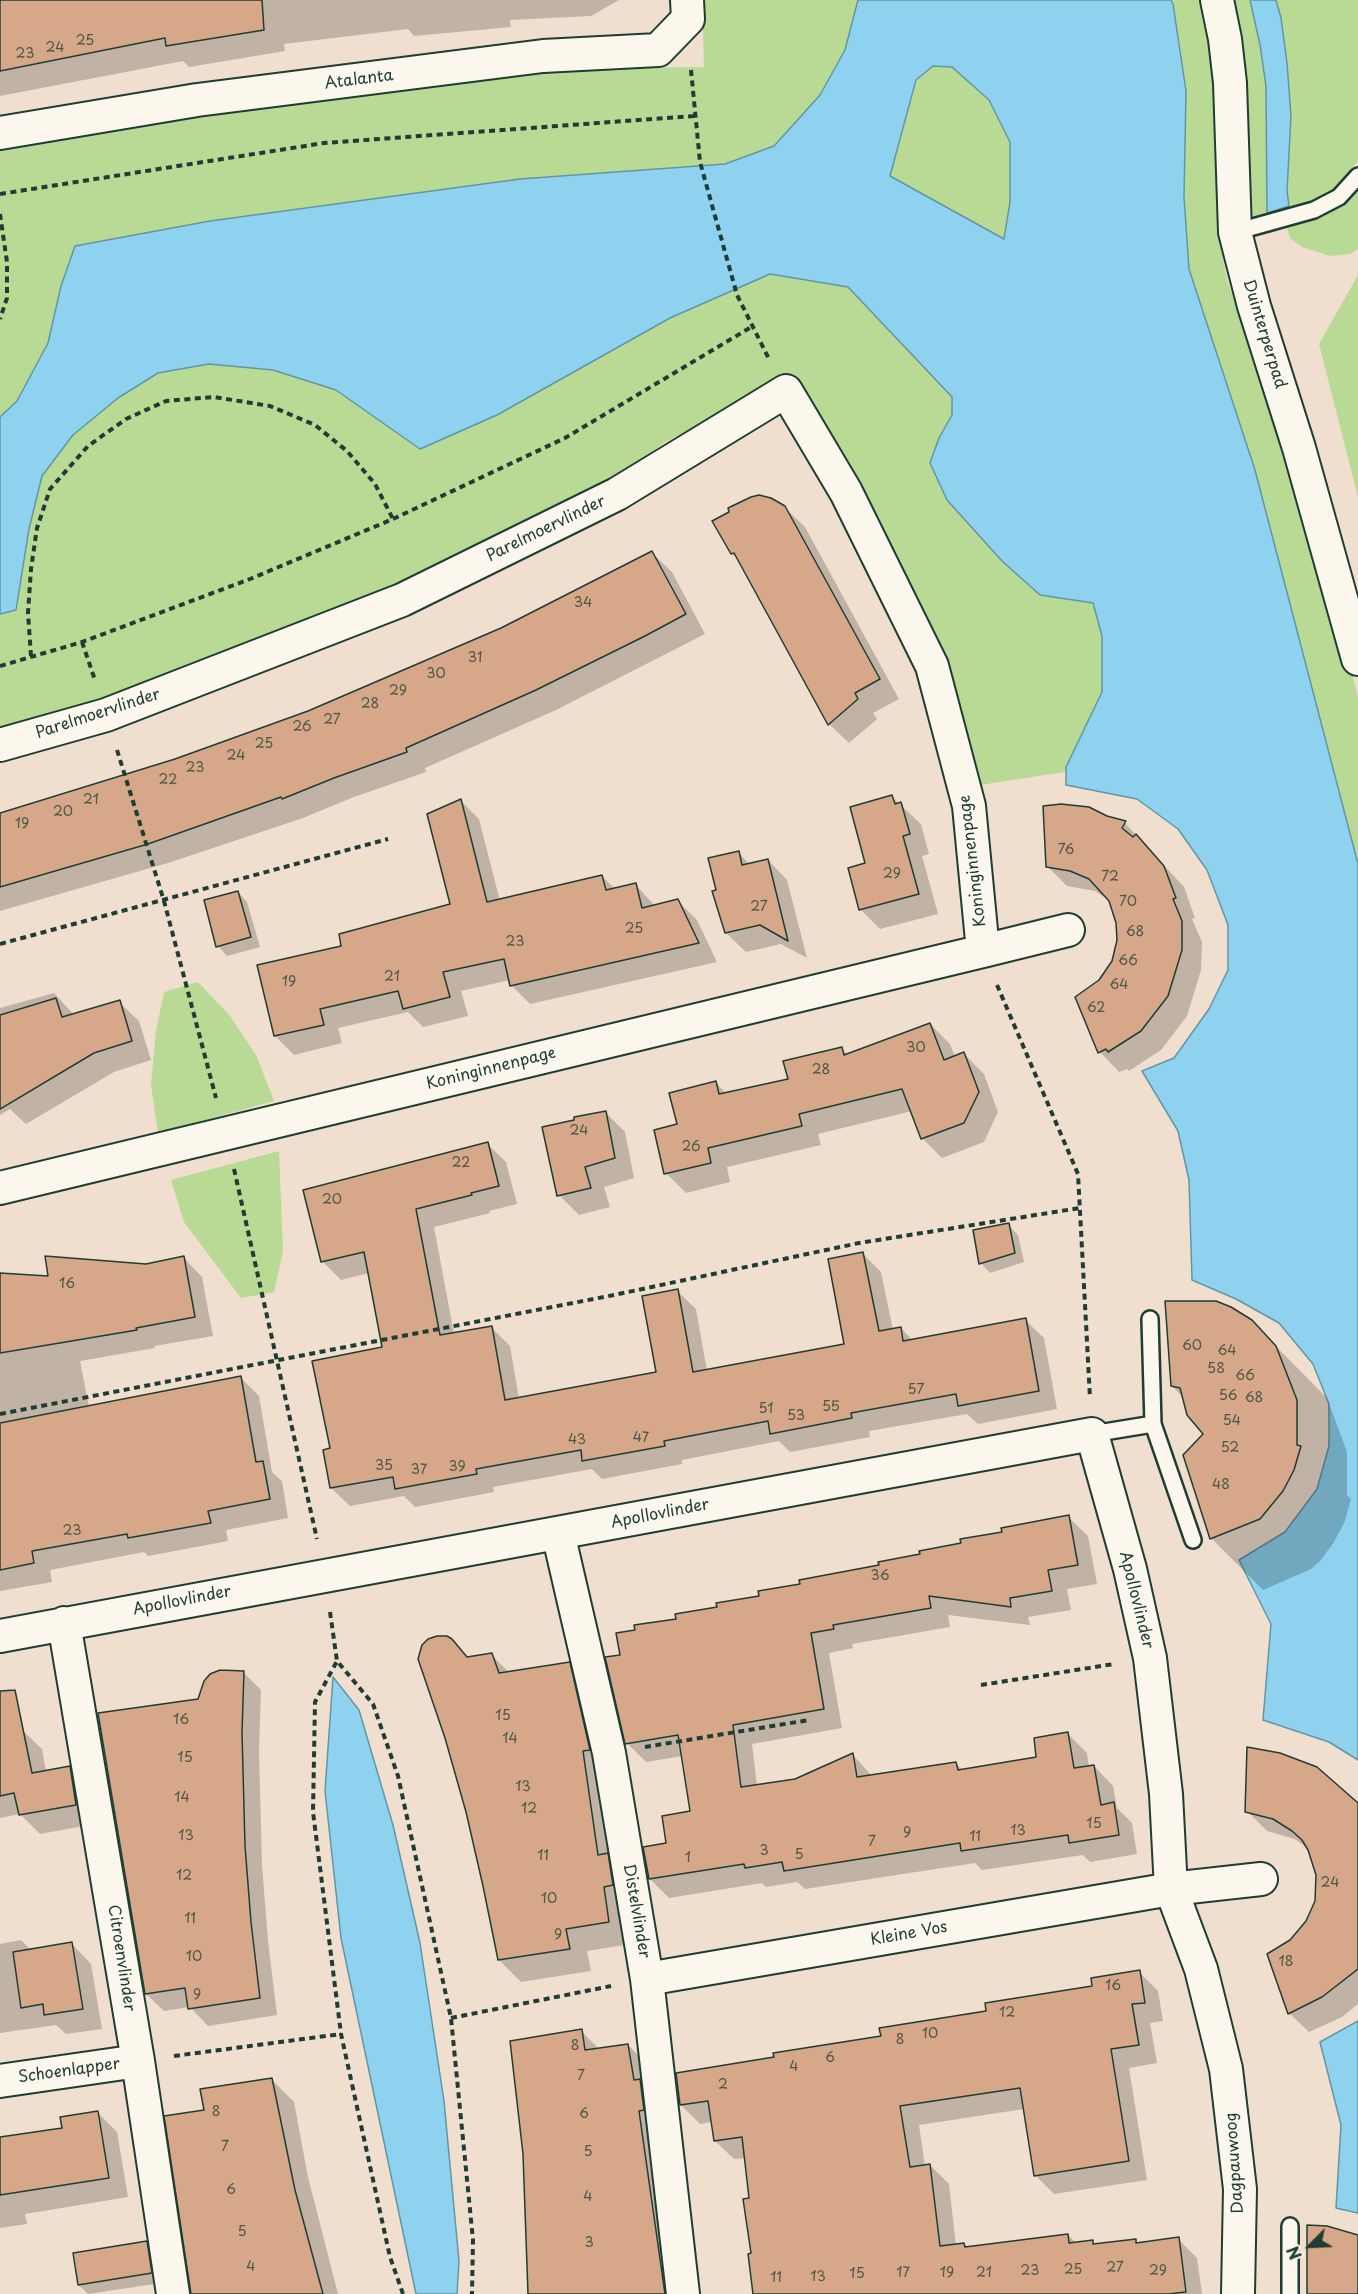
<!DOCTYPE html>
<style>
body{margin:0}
#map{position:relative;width:1358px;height:2294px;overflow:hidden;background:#f0dfce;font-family:"Playpen Sans",sans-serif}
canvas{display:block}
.north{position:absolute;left:1280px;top:2216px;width:60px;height:60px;-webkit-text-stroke:4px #fbf7ec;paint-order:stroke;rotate:246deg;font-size:16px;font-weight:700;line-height:24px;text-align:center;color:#1f3d34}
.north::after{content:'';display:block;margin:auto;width:21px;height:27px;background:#1f3d34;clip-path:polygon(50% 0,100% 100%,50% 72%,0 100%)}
</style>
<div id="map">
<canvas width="1358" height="2294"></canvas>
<div class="north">N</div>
</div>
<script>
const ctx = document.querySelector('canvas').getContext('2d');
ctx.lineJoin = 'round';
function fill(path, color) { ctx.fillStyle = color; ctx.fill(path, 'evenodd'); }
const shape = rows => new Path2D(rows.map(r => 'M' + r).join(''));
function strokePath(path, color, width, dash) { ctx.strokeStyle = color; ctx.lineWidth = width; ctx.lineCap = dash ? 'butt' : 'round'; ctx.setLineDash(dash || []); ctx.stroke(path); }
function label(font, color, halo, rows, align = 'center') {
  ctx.font = font + ' "Playpen Sans",sans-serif'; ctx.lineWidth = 6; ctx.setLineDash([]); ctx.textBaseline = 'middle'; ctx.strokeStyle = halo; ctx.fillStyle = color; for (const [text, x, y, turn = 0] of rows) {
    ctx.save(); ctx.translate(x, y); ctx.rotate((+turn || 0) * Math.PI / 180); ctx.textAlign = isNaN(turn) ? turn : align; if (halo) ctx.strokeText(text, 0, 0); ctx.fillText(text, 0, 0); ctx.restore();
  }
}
fill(shape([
 [702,0,858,0,845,50,820,95,774,146,725,164,520,179,210,221,75,246,61,286,48,343,17,401,0,417,0,148,254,97,601,68,704,67],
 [1171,0,1208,0,1216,40,1223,259,1227,280,1238,311,1247,326,1315,535,1358,696,1358,864,1255,470,1189,269,1173,5],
 [1226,0,1250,0,1260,45,1266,86,1267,213,1253,217,1248,215],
 [1276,0,1358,0,1358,161,1333,190,1311,202,1293,208,1289,206,1287,191,1291,116,1287,63,1281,18],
 [933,66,952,67,989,100,1011,142,1010,202,1004,239,890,176,917,80],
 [1358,190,1358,249,1350,254,1330,256,1302,247,1290,238,1287,228,1318,219,1344,205],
 [770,274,848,286,952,397,952,415,939,438,1074,599,1093,603,1102,636,1102,692,1066,767,1065,772,974,786,957,692,926,619,852,467,815,416,733,407,665,442,591,497,313,630,0,738,0,614,16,610,29,529,42,476,72,435,118,398,158,373,209,364,273,370,336,390,420,449,497,415,670,318],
 [1358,275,1358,497,1319,344],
 [198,982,230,1016,256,1055,274,1101,158,1133,151,1085,156,1031,164,992],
 [279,1151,283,1251,274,1292,241,1298,184,1222,171,1180]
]), '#b9da94');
const water = shape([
 [858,0,1171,0,1173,4,1186,91,1184,197,1189,269,1255,470,1358,864,1358,1760,1329,1742,1263,1720,1271,1624,1239,1560,1285,1532,1317,1489,1329,1446,1329,1404,1313,1364,1279,1323,1236,1299,1192,1280,1189,1180,1178,1131,1142,1071,1174,1058,1209,1009,1228,970,1228,925,1207,870,1178,829,1137,799,1066,785,1066,767,1102,692,1102,636,1093,603,1040,595,1002,561,947,500,930,463,939,438,952,415,952,397,848,287,770,274,670,318,497,415,420,449,336,390,273,370,209,364,158,373,118,398,73,435,42,476,29,529,16,610,0,614,0,417,17,401,48,343,61,286,75,246,210,221,520,179,725,164,774,146,820,95,845,50,858,0],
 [933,66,952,67,989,100,1010,142,1010,202,1004,239,890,176,916,80,933,66],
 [1250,0,1276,0,1281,18,1287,63,1291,116,1287,191,1289,206,1267,213,1266,86,1260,45,1250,0],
 [333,1677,359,1710,393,1825,420,1943,444,2101,459,2261,457,2294,416,2294,341,1938,325,1791,333,1677],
 [1358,2021,1358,2213,1336,2208,1341,2125,1320,2042,1358,2021]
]);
fill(water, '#8ed2ef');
strokePath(water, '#6296a4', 1.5);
fill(shape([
 [0,0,619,0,591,16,510,20,511,27,414,36,408,29,284,44,285,51,189,67,183,61,0,96],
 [784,507,805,527,899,699,873,713,877,719,849,743,829,724,741,562,732,553],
 [652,553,672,572,705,634,556,710,425,768,426,772,354,797,303,818,168,863,0,911,0,814,217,746,309,712,450,653,588,586],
 [892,797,921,824,929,854,922,856,938,914,880,929,861,910,849,869,867,864],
 [460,800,479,819,500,901,602,876,615,889,635,884,655,906,678,901,697,920,717,962,530,1004,511,985,510,980,461,991,468,1016,423,1027,408,1012,338,1028,342,1043,294,1055,275,1036,343,947,452,905],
 [1106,818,1125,823,1184,887,1195,918,1192,919,1202,942,1201,970,1187,1016,1161,1050,1129,1071,1127,1069,1119,1072,1100,1052,1113,962,1119,940,1118,923,1110,901,1095,891,1067,886,1047,866],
 [739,853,750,865,768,860,787,880,807,958,781,944,746,952,726,933,718,891],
 [238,892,247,902,260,947,227,956,218,946],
 [54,993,74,1015,119,1002,139,1021,151,1060,114,1072,26,1124,10,1109,0,1115,0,1008],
 [930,1024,950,1044,955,1057,964,1054,984,1074,998,1112,984,1142,942,1158,922,1138,912,1111,818,1134,821,1145,727,1167,730,1182,686,1193,666,1173,679,1126,716,1083,727,1094,790,1080,842,1049,848,1055],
 [605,1112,625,1132,634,1178,604,1187,610,1207,579,1215,559,1195],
 [487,1144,506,1162,517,1204,489,1211,490,1213,434,1227,454,1334,491,1327,510,1346,519,1399,657,1374,677,1291,696,1309,707,1371,846,1346,863,1254,881,1272,893,1330,901,1328,912,1340,1025,1320,1044,1338,1057,1409,978,1424,967,1414,869,1431,870,1437,790,1452,779,1441,682,1460,682,1464,602,1479,592,1469,493,1487,494,1492,415,1507,404,1496,350,1506,331,1488,332,1449,384,1348,369,1273,341,1280,322,1261],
 [1008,1225,1018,1235,1024,1262,990,1273,981,1263],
 [184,1258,202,1277,213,1336,154,1346,155,1348,80,1361,89,1407,240,1377,259,1396,272,1472,282,1481,288,1518,226,1530,228,1541,148,1556,144,1552,50,1570,52,1582,0,1591,0,1274,50,1278],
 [1251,1321,1327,1398,1347,1452,1347,1495,1351,1499,1345,1521,1334,1542,1320,1561,1311,1569,1263,1590,1212,1539,1185,1455,1205,1434,1184,1398,1172,1386],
 [1068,1517,1088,1536,1097,1584,1067,1589,1071,1610,1028,1617,1030,1625,948,1615,950,1627,852,1644,853,1648,829,1653,842,1728,752,1744,757,1786,795,1780,853,1755,872,1776,956,1763,963,1771,1038,1759,1068,1734,1087,1753,1089,1767,1094,1766,1113,1786,1117,1808,1132,1823,1137,1854,1090,1862,1083,1855,982,1870,975,1863,805,1889,797,1882,766,1887,762,1883,669,1898,650,1879,668,1844,692,1812,683,1756,646,1762,627,1743,622,1656,678,1620,802,1585],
 [456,1644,469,1658,491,1655,510,1673,569,1664,591,1686,631,1944,587,1951,591,1971,521,1982,499,1960],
 [243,1672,261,1690,259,1751,262,1865,268,1941,277,2015,208,2026,190,2007,164,2011,146,1994,200,1700],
 [22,1730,42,1749,46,1772,69,1767,89,1787,95,1824,40,1834,20,1814,0,1818,0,1734],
 [1358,1805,1358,2004,1342,2017,1309,2032,1289,2013,1291,1941,1303,1929,1314,1909,1318,1889,1315,1863,1308,1849,1295,1839,1267,1831,1247,1811],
 [21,1940,31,1950,72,1944,91,1964,102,2029,66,2034,56,2025,0,2033,0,1944],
 [1139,1972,1158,1991,1163,2021,1150,2023,1157,2063,1129,2068,1147,2180,1054,2194,1035,2175,1024,2109,919,2125,925,2166,930,2165,949,2184,956,2246,964,2245,967,2249,1068,2235,1076,2243,1092,2242,1096,2245,1135,2240,1139,2244,1178,2239,1197,2258,1202,2294,755,2294,751,2199,746,2158,734,2159,715,2141,712,2122,700,2124,681,2105,776,2058,882,2037,1094,1988],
 [581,2031,600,2050,628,2045,646,2063,680,2294,528,2294],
 [272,2080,294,2102,308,2177,338,2294,191,2294,206,2111],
 [98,2113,117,2132,128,2197,25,2214,27,2224,0,2228,0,2139,63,2129],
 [146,2243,156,2253,161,2283,88,2294,79,2285]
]), '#0003');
const building = shape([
 [0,0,262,0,264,30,166,46,165,38,0,71,0,0],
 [759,495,771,498,785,506,880,679,855,693,858,699,828,725,734,553,731,554,712,521,729,512,728,508,751,497,759,495],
 [652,551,686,614,645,636,536,690,406,748,407,752,334,778,282,799,281,797,148,844,0,887,0,813,175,759,308,711,501,628,652,551],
 [892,795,895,804,901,802,910,834,903,836,919,894,859,910,848,868,865,863,850,807,892,795],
 [461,799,487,902,602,875,606,890,636,883,642,908,678,899,699,943,510,986,504,959,443,972,450,997,403,1009,398,991,320,1009,324,1025,274,1036,257,965,341,946,339,934,450,904,427,814,461,799],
 [1061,804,1089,807,1107,816,1126,821,1122,828,1133,837,1136,834,1164,866,1176,898,1173,899,1182,921,1182,950,1168,996,1141,1031,1108,1052,1106,1049,1098,1053,1075,997,1099,980,1112,961,1117,940,1116,923,1109,901,1089,879,1070,871,1046,867,1043,806,1061,804],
 [739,851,742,865,768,859,788,941,760,925,725,933,712,891,716,890,708,858,739,851],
 [238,891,251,937,216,947,204,900,238,891],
 [56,998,62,1017,120,1000,132,1041,94,1053,0,1109,0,1015,56,998],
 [930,1023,944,1060,964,1052,979,1092,964,1123,921,1139,902,1089,799,1114,802,1126,708,1148,711,1163,664,1174,654,1130,677,1124,669,1093,716,1081,719,1094,788,1079,783,1061,842,1047,844,1055,930,1023],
 [606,1111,615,1158,585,1167,591,1188,557,1196,542,1127,574,1120,574,1117,606,1111],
 [488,1142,499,1186,471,1193,472,1195,416,1209,440,1335,492,1326,505,1400,656,1372,642,1296,678,1289,693,1372,844,1344,828,1259,863,1252,879,1331,901,1327,903,1341,1026,1318,1039,1391,958,1406,956,1394,851,1413,852,1418,770,1434,768,1421,664,1441,665,1446,582,1461,581,1450,476,1469,477,1474,395,1489,393,1477,330,1488,323,1450,330,1448,312,1361,382,1347,364,1252,321,1262,303,1190,488,1142],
 [1009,1223,1015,1253,979,1264,973,1230,1009,1223],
 [45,1256,146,1264,184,1256,195,1317,136,1328,137,1330,0,1353,0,1273,48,1276,45,1256],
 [1165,1301,1216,1301,1231,1307,1252,1320,1276,1346,1297,1400,1297,1445,1301,1446,1294,1470,1283,1491,1260,1519,1210,1539,1183,1455,1203,1434,1187,1415,1180,1388,1171,1386,1165,1301],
 [241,1376,256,1462,263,1461,270,1499,208,1511,211,1523,128,1538,127,1534,32,1551,34,1563,0,1570,0,1423,241,1376],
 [1069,1515,1078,1565,1048,1570,1052,1591,1010,1598,1011,1607,929,1596,931,1608,833,1625,834,1629,811,1633,824,1709,733,1725,741,1787,795,1779,853,1753,857,1777,956,1762,958,1770,1036,1757,1034,1738,1068,1732,1074,1768,1094,1765,1101,1805,1114,1802,1119,1835,1069,1843,1068,1835,961,1851,960,1843,784,1871,782,1862,745,1868,744,1864,649,1879,643,1847,666,1843,662,1816,690,1811,678,1735,625,1744,605,1657,620,1655,616,1633,635,1630,634,1625,676,1619,675,1614,717,1607,716,1603,759,1596,758,1591,800,1584,799,1580,879,1565,878,1562,920,1554,919,1551,961,1543,960,1539,1002,1532,1001,1528,1069,1515],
 [437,1636,447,1636,452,1639,467,1657,492,1653,499,1673,570,1662,590,1750,583,1751,598,1855,608,1853,613,1885,604,1887,609,1922,566,1929,570,1949,498,1960,483,1886,466,1812,445,1738,418,1659,422,1645,428,1639,437,1636],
 [220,1670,244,1671,242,1732,245,1846,251,1922,260,1998,188,2009,185,1988,145,1994,98,1713,198,1699,204,1681,210,1674,220,1670],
 [15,1690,32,1773,70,1766,76,1805,19,1815,14,1793,0,1796,0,1691,15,1690],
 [1247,1747,1280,1753,1317,1767,1358,1803,1358,1969,1322,1997,1288,2014,1267,1954,1290,1940,1306,1921,1315,1901,1316,1875,1308,1850,1302,1840,1292,1831,1273,1819,1245,1812,1247,1747],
 [72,1942,83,2009,44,2015,43,2004,21,2008,13,1952,72,1942],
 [1140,1970,1145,2003,1132,2004,1139,2045,1111,2049,1129,2161,1034,2176,1020,2088,900,2106,910,2167,930,2164,940,2246,964,2243,965,2247,1068,2234,1069,2243,1093,2240,1093,2244,1136,2239,1136,2243,1179,2237,1186,2292,1168,2294,753,2294,748,2254,751,2253,743,2199,749,2198,742,2137,714,2141,708,2101,680,2105,676,2073,774,2057,773,2053,881,2036,879,2028,986,2011,985,2003,1092,1986,1091,1978,1140,1970],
 [582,2029,585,2050,628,2044,634,2080,640,2079,644,2110,639,2111,665,2294,528,2294,523,2154,510,2041,582,2029],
 [272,2078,295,2190,323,2294,191,2294,164,2116,204,2110,200,2089,272,2078],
 [98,2111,109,2178,0,2195,0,2137,62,2128,60,2117,98,2111],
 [1307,2225,1327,2226,1358,2235,1358,2294,1307,2294,1307,2225],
 [147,2241,152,2273,78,2285,73,2253,147,2241]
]);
fill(building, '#d6a788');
strokePath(building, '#1f3d34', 1.5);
const lane = shape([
 [1235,232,1314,210,1339,197,1358,176],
 [1150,1319,1153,1424,1193,1540],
 [1092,1434,1153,1424],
 [1290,2226,1290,2294]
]);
const street = shape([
 [1217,0,1225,39,1230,83,1235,232,1254,306,1299,448,1358,659],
 [0,133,197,100,543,56,658,50,688,19,687,0],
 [0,745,106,715,402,600,617,494,786,391,846,492,932,666,969,806,983,951,0,1188],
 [983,951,1068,930],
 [558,1533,609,1753,647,1979,683,2294],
 [64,1623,138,2061,173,2294],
 [0,1636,1092,1434,1130,1569,1150,1658,1166,1794,1171,1889,1201,1969,1226,2069,1240,2189,1238,2294],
 [647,1979,1171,1889,1261,1879],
 [0,2081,138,2061]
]);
strokePath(lane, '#1f3d34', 20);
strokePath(street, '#1f3d34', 36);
strokePath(shape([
 [691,70,700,162,737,295,769,359],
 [0,194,324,143,694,116],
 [0,214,7,262,7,298,0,319],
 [82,642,95,680],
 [31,656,28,613,31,569,37,528,50,489,88,446,126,419,166,401,214,397,270,406,315,425,347,451,375,484,393,519],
 [0,666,82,642,250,579,393,519,565,438,753,326],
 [117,750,164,901,216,1098],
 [0,944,388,839],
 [997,985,1078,1174,1090,1398],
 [234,1169,317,1539],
 [0,1414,614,1295,859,1243,1080,1208],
 [330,1612,337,1661],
 [981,1685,1114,1664],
 [645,1747,809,1720],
 [451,2018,611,1986],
 [174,2056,341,2034],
 [403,2294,390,2257,341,2034,313,1812,315,1702,337,1661,373,1704,398,1776,451,2018,473,2240,472,2294]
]), '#1f3d34', 4, [6, 4.5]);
strokePath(lane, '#fbf7ec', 15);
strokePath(street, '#fbf7ec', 32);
label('14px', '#4d5849', null, [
 ["25",85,41],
 ["24",55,48],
 ["23",25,54],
 ["34",583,603],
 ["31",475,658],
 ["30",436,674],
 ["29",398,691],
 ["28",370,704],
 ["27",332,720],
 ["26",302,727],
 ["25",264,744],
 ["24",236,756],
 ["23",195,768],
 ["22",168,780],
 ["21",91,800],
 ["20",63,812],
 ["19",22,824],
 ["76",1066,850],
 ["29",892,874],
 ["72",1110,877],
 ["70",1128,902],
 ["27",759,907],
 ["25",634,929],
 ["68",1135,932],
 ["23",515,942],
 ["66",1128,961],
 ["21",392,977],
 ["19",289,982],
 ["64",1119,985],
 ["62",1096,1008],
 ["30",916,1048],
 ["28",821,1070],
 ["24",579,1131],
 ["26",691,1147],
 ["22",461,1163],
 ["20",332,1200],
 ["16",67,1284],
 ["60",1192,1346],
 ["64",1227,1351],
 ["58",1216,1369],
 ["66",1245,1376],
 ["57",916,1390],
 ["56",1228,1396],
 ["68",1254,1398],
 ["55",831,1407],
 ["51",766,1409],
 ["53",796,1416],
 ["54",1232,1421],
 ["47",641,1438],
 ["43",577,1440],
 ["52",1230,1448],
 ["35",384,1466],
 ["39",457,1467],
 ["37",419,1470],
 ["48",1221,1485],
 ["23",72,1531],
 ["36",880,1576],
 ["15",503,1716],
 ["16",181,1720],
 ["14",510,1739],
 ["15",185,1758],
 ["13",523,1787],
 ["14",182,1798],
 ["12",529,1809],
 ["15",1094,1824],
 ["13",1018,1831],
 ["9",907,1833],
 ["13",186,1836],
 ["11",975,1837],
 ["7",872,1842],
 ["3",764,1851],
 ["5",799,1855],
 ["11",543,1856],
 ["1",688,1858],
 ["12",184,1876],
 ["24",1330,1883],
 ["10",549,1899],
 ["11",190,1919],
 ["9",558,1935],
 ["10",194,1957],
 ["18",1286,1962],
 ["16",1113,1986],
 ["9",197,1995],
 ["12",1007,2013],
 ["10",930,2034],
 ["8",900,2040],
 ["8",575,2046],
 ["6",830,2058],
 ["4",794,2067],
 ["7",581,2076],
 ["2",723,2085],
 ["8",216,2112],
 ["6",584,2114],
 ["7",225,2147],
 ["5",588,2152],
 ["6",231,2190],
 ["4",588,2197],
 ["5",242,2232],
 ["3",589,2243],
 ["4",251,2267],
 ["27",1115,2268],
 ["25",1073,2270],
 ["23",1030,2271],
 ["29",1158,2271],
 ["17",903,2273],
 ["19",947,2273],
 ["21",984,2273],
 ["15",857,2274],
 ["13",818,2277],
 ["11",776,2278]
]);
label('16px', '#1f3d34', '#fbf7ec', [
 ["Atalanta",359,80,-7],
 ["Duinterperpad",1264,334,73],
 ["Parelmoervlinder",546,529,-26],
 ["Parelmoervlinder",98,714,-18],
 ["Koninginnenpage",973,861,-97],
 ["Koninginnenpage",491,1069,-14],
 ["Apollovlinder",660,1514,-11],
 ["Apollovlinder",1136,1600,76],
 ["Apollovlinder",182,1601,-11],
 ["Distelvlinder",636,1911,80],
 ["Kleine Vos",909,1934,-10],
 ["Citroenvlinder",121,1958,81],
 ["Schoenlapper",69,2071,-8],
 ["Dagpauwoog",1235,2163,-94]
]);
</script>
